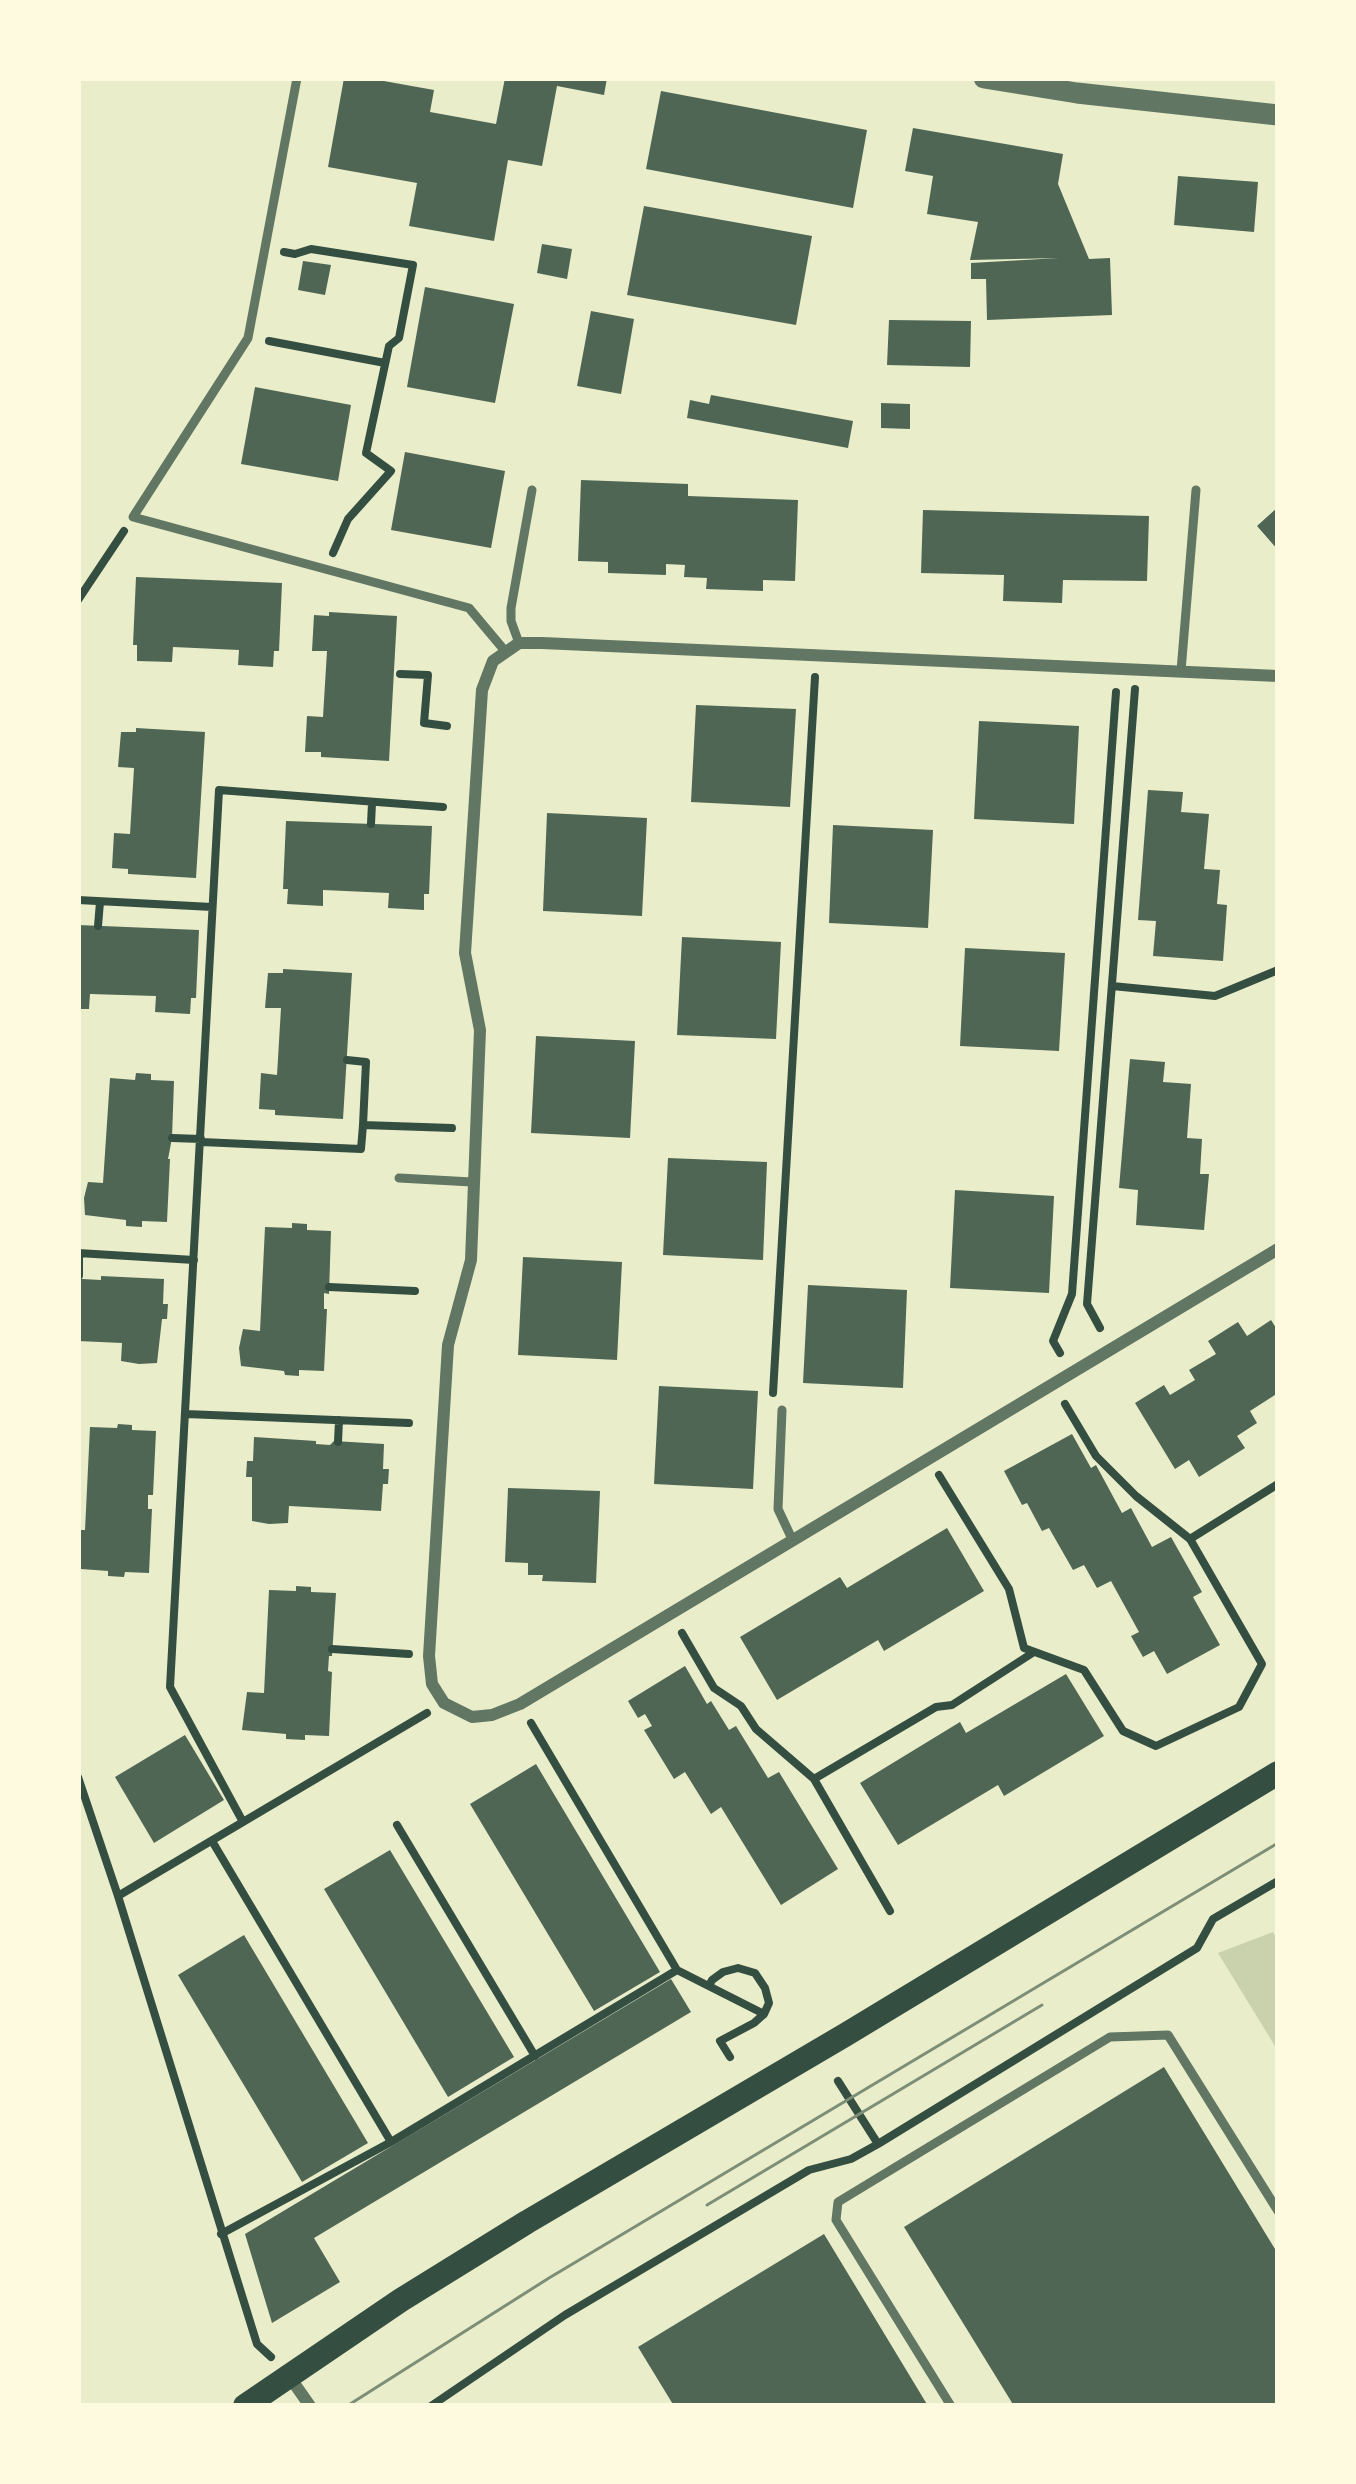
<!DOCTYPE html>
<style>
body{margin:0}
#map{position:relative;width:1356px;height:2484px;overflow:hidden;background:#e9edc9;font-family:Jost,sans-serif}
canvas{display:block}
.frame{position:absolute;inset:0;border:81px solid #fefae0;pointer-events:none}
</style>
<div id="map">
<canvas width="1356" height="2484"></canvas>
<div class="frame"></div>
</div>
<script>
const ctx = document.querySelector('canvas').getContext('2d');
ctx.lineJoin = 'round';
function fill(path, color) { ctx.fillStyle = color; ctx.fill(path, 'evenodd'); }
const shape = rows => new Path2D(rows.map(r => 'M' + r).join(''));
function strokePath(path, color, width, dash) { ctx.strokeStyle = color; ctx.lineWidth = width; ctx.lineCap = dash ? 'butt' : 'round'; ctx.setLineDash(dash || []); ctx.stroke(path); }
fill(shape([
 [1273,1932,1278,1941,1278,2051,1218,1953]
]), '#cad2ad');
fill(shape([
 [344,78,367,78,434,90,430,112,496,124,505,78,607,78,604,95,557,86,542,166,508,160,494,241,409,226,417,183,328,167],
 [661,91,867,130,853,208,646,169],
 [913,128,1063,154,1058,184,1089,259,1110,258,1112,315,987,320,986,279,971,279,971,263,1059,258,970,260,978,222,927,214,933,176,905,171],
 [1178,176,1258,182,1254,232,1174,225],
 [644,206,812,236,796,325,627,295],
 [542,244,572,249,567,279,537,273],
 [303,261,331,265,325,295,298,290],
 [425,287,514,304,495,403,407,387],
 [591,311,634,319,621,394,577,386],
 [889,320,971,321,970,367,887,365],
 [255,387,351,405,338,481,241,464],
 [711,395,853,421,848,448,687,418,690,400,709,404],
 [881,403,910,404,910,429,881,428],
 [405,452,505,471,491,548,391,530],
 [581,480,688,484,688,496,798,500,795,581,763,580,763,591,706,589,707,578,684,577,685,565,666,564,666,575,608,573,608,562,578,561],
 [1278,507,1278,550,1257,526],
 [923,510,1149,516,1147,581,1063,580,1062,603,1003,601,1004,575,921,573],
 [136,577,282,583,279,651,274,651,273,667,238,665,239,650,173,647,172,662,137,661,137,645,133,645],
 [329,612,397,616,389,761,321,757,321,752,305,752,307,716,323,717,327,651,312,651,314,615,329,616],
 [696,705,796,709,790,807,691,802],
 [979,721,1079,726,1074,824,974,819],
 [136,728,205,732,196,878,128,874,128,869,112,868,114,833,130,834,134,768,118,767,121,732,136,732],
 [1148,790,1183,792,1181,812,1209,814,1204,869,1220,870,1217,904,1227,905,1223,961,1153,956,1156,921,1138,920],
 [547,813,647,818,642,916,543,911],
 [286,821,432,826,429,894,424,894,424,910,388,908,389,893,323,890,323,906,287,904,288,889,283,889],
 [833,825,933,830,928,928,829,923],
 [78,925,199,930,196,998,191,998,190,1014,155,1012,156,996,90,994,89,1009,78,1009],
 [682,937,781,942,776,1039,677,1035],
 [965,948,1065,953,1059,1051,960,1046],
 [283,969,352,973,343,1119,275,1115,275,1110,259,1109,261,1073,277,1075,281,1008,265,1008,268,973,283,973],
 [536,1036,635,1041,630,1138,531,1133],
 [1130,1059,1165,1062,1163,1082,1191,1084,1187,1138,1202,1139,1200,1174,1209,1174,1204,1230,1136,1225,1138,1190,1119,1188],
 [136,1073,151,1074,151,1080,174,1081,172,1138,168,1159,170,1159,167,1222,142,1221,142,1227,126,1226,126,1220,85,1215,84,1198,88,1182,103,1183,110,1078,135,1080],
 [668,1158,767,1162,763,1260,663,1255],
 [955,1190,1054,1196,1049,1293,950,1288],
 [292,1223,307,1224,307,1230,331,1231,329,1294,324,1293,324,1309,327,1309,324,1371,299,1370,299,1376,285,1375,284,1371,241,1366,239,1348,243,1329,260,1331,265,1227,292,1228],
 [523,1257,622,1262,617,1360,518,1355],
 [78,1275,83,1275,82,1279,101,1280,101,1276,164,1279,163,1304,168,1304,167,1319,162,1319,157,1363,139,1364,121,1361,122,1343,78,1341],
 [808,1285,907,1290,903,1388,803,1383],
 [1271,1320,1278,1331,1278,1393,1250,1411,1257,1423,1237,1436,1245,1448,1199,1477,1189,1460,1175,1469,1135,1403,1164,1385,1170,1395,1195,1380,1189,1370,1216,1354,1208,1341,1238,1322,1247,1336],
 [659,1386,758,1391,753,1489,654,1484],
 [118,1424,132,1425,132,1430,156,1431,153,1495,148,1495,148,1509,152,1509,149,1573,125,1572,124,1577,108,1576,108,1571,81,1569,81,1567,78,1566,78,1530,85,1530,90,1427,117,1428],
 [1072,1434,1091,1468,1096,1465,1122,1513,1131,1508,1152,1547,1171,1537,1202,1592,1193,1597,1220,1645,1167,1674,1154,1651,1143,1657,1131,1636,1139,1632,1111,1581,1097,1588,1084,1565,1073,1570,1049,1528,1042,1531,1027,1503,1022,1505,1004,1471],
 [254,1437,316,1441,316,1444,330,1445,334,1441,384,1444,383,1469,389,1469,388,1484,383,1484,381,1511,289,1506,288,1523,269,1524,252,1521,252,1477,246,1477,247,1461,253,1461],
 [508,1488,600,1491,596,1583,542,1581,543,1575,528,1575,528,1563,505,1562],
 [947,1528,984,1591,884,1651,878,1640,777,1700,740,1637,840,1577,847,1588],
 [296,1586,311,1587,311,1592,336,1593,332,1656,329,1656,328,1671,332,1672,329,1736,305,1735,305,1740,286,1739,286,1734,242,1730,247,1692,264,1693,269,1590,296,1591],
 [685,1666,707,1704,711,1701,729,1730,736,1726,768,1778,779,1772,838,1869,781,1905,721,1807,711,1814,685,1772,674,1779,644,1730,652,1726,645,1714,638,1718,628,1701],
 [1066,1674,1104,1736,1004,1796,998,1785,898,1845,860,1783,960,1722,966,1733],
 [185,1735,224,1800,154,1843,115,1777],
 [536,1764,660,1972,594,2011,470,1804],
 [390,1850,514,2057,448,2097,324,1889],
 [244,1935,368,2143,302,2182,178,1975],
 [671,1979,691,2012,314,2238,340,2282,272,2323,245,2234],
 [1164,2067,1278,2254,1278,2406,1014,2406,904,2227],
 [824,2234,928,2406,674,2406,638,2347]
]), '#4f6655');
strokePath(shape([
 [284,252,295,254,311,249,413,265,399,338,389,346,366,453,391,471,348,519,333,553],
 [269,341,385,363],
 [78,600,124,531],
 [400,674,428,675,424,723,447,726],
 [371,824,372,803],
 [78,900,212,907],
 [98,926,100,902],
 [1112,986,1215,996,1278,970],
 [347,1060,366,1062,363,1125],
 [172,1138,201,1139],
 [201,1142,361,1149,363,1125,452,1128],
 [78,1253,194,1260],
 [79,1275,79,1253],
 [329,1287,415,1291],
 [1100,1328,1087,1304,1135,689],
 [1060,1353,1053,1341,1072,1294,1116,692],
 [773,1393,815,677],
 [186,1414,409,1423],
 [338,1442,339,1420],
 [939,1475,1009,1589,1024,1648,1084,1670,1123,1731,1156,1746,1239,1707,1262,1664,1190,1539,1136,1496,1096,1456,1065,1404],
 [1190,1539,1278,1484],
 [682,1633,714,1688,741,1706,756,1729,814,1779,890,1911],
 [332,1649,409,1654],
 [78,1777,118,1896,257,2344,271,2357],
 [814,1779,936,1707,952,1705,1034,1652],
 [243,1822,170,1687,219,790,443,807],
 [397,1825,535,2056],
 [212,1841,391,2142],
 [118,1896,427,1713],
 [677,1970,764,2014,754,2023,720,2041,730,2057],
 [709,1986,712,1980,723,1972,738,1968,755,1973,765,1988,769,2003,764,2014],
 [838,2081,878,2144],
 [221,2234,391,2142,677,1970,531,1723],
 [431,2406,565,2315,809,2170,851,2159,878,2144,1197,1948,1213,1919,1278,1881]
]), '#344e41', 8);
strokePath(shape([
 [297,78,248,338,133,517,469,608,505,651],
 [519,643,511,621,511,608,532,490],
 [1181,671,1196,490],
 [399,1178,472,1182],
 [782,1410,778,1509,793,1541],
 [951,2406,836,2220,838,2202,1110,2037,1168,2035,1278,2211]
]), '#617663', 9);
strokePath(shape([
 [1278,676,542,643,519,643,493,661,482,690,465,953,480,1030,471,1260,448,1345,429,1656,432,1684,444,1703,472,1717,492,1715,520,1704,1278,1249],
 [289,2376,310,2406]
]), '#617663', 12);
strokePath(shape([
 [984,78,1077,93,1278,115]
]), '#617663', 21);
strokePath(shape([
 [245,2406,401,2300,527,2222,845,2035,1278,1773]
]), '#344e41', 24);
strokePath(shape([
 [707,2205,1042,2005],
 [347,2406,549,2278,1278,1843]
]), '#7c8e77', 3);
</script>
